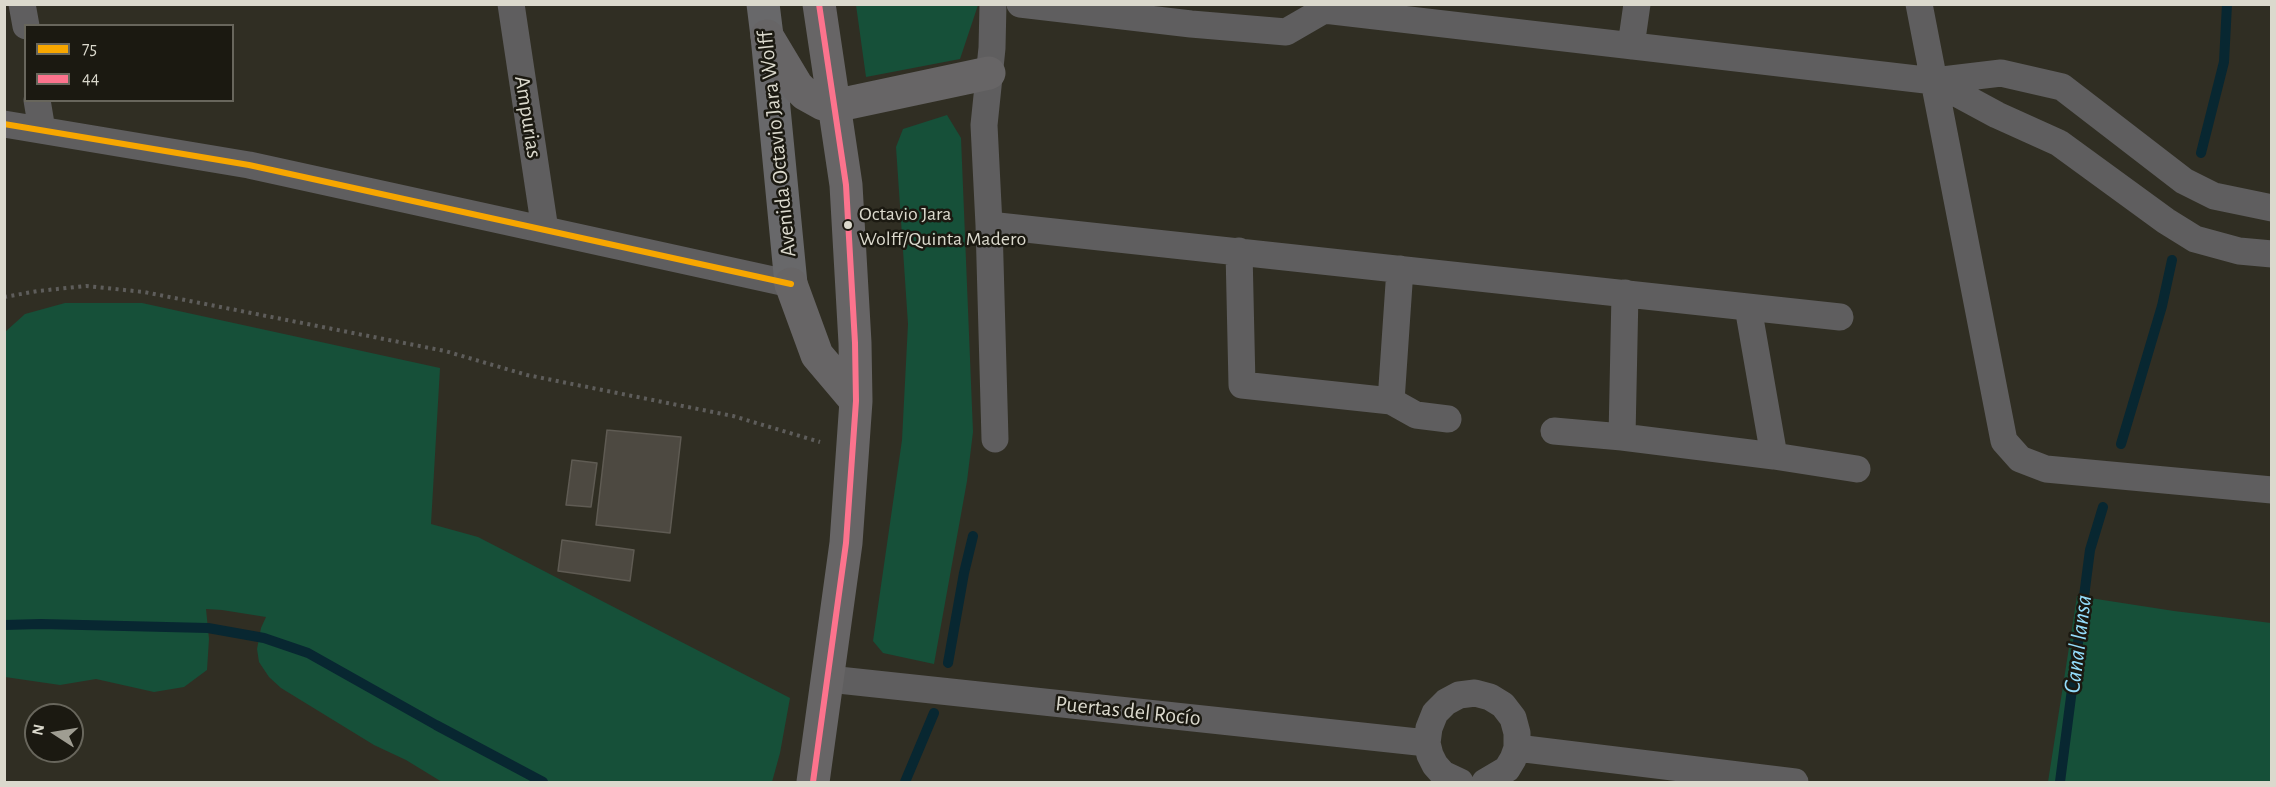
<!DOCTYPE html>
<meta charset="utf-8">
<style>
body{margin:0}
#map{position:relative;width:2276px;height:787px;overflow:hidden;background:#302e23;font-family:"Alegreya Sans",sans-serif}
canvas{display:block}
.frame{position:absolute;inset:0;border:6px solid #dbd9cd;pointer-events:none}
.legend{position:absolute;left:24px;top:24px;width:210px;height:78px;box-sizing:border-box;background:#1b1911;border:2px solid #68665c;margin:0;padding:8px 10px;list-style:none;font-size:18px;color:#dbd9cd}
.legend li{display:flex;align-items:center;gap:12px;height:30px}
.legend b{width:30px;border:2px solid #68665c}
.north{position:absolute;left:24px;top:703px;width:60px;height:60px;box-sizing:border-box;background:#1b1911;border:2px solid #68665c;border-radius:50%;rotate:282deg;font-size:16px;font-weight:700;line-height:24px;text-align:center;color:#dbd9cd}
.north::after{content:'';display:block;margin:auto;width:21px;height:27px;background:#9f9d92;clip-path:polygon(50% 0,100% 100%,50% 72%,0 100%)}
</style>
<div id="map">
<canvas width="2276" height="787"></canvas>
<div class="frame"></div>
<ul class="legend">
<li><b style="height:8px;background:#f7a600"></b>75</li>
<li><b style="height:8px;background:#fc738d"></b>44</li>
</ul>
<div class="north">N</div>
</div>
<script>
const ctx = document.querySelector('canvas').getContext('2d');
ctx.lineJoin = 'round';
function fill(path, color) { ctx.fillStyle = color; ctx.fill(path, 'evenodd'); }
const shape = rows => new Path2D(rows.map(r => 'M' + r).join(''));
function strokePath(path, color, width, dash) { ctx.strokeStyle = color; ctx.lineWidth = width; ctx.lineCap = dash ? 'butt' : 'round'; ctx.setLineDash(dash || []); ctx.stroke(path); }
function label(font, color, halo, rows, align = 'center') {
  ctx.font = font + ' "Alegreya Sans",sans-serif'; ctx.lineWidth = 5; ctx.setLineDash([]); ctx.textBaseline = 'middle'; ctx.strokeStyle = halo; ctx.fillStyle = color; for (const [text, x, y, turn = 0] of rows) {
    ctx.save(); ctx.translate(x, y); ctx.rotate((+turn || 0) * Math.PI / 180); ctx.textAlign = isNaN(turn) ? turn : align; if (halo) ctx.strokeText(text, 0, 0); ctx.fillText(text, 0, 0); ctx.restore();
  }
}
fill(shape([
 [856,5,856,4,978,5,960,59,866,77],
 [947,115,961,138,973,432,967,481,934,664,883,653,873,641,902,440,908,324,896,147,903,129],
 [65,303,142,303,440,368,431,524,478,537,790,698,780,753,772,782,442,782,406,760,374,745,281,688,269,677,259,662,257,649,261,628,266,617,222,610,206,609,209,639,207,670,184,687,154,692,96,679,60,685,5,677,5,332,25,314],
 [2077,596,2174,611,2271,623,2271,782,2048,782]
]), '#165039');
strokePath(shape([
 [2201,153,2224,62,2227,4],
 [2121,444,2162,306,2172,260],
 [4,625,41,624,208,628,264,638,308,653,436,725,543,782],
 [948,663,964,573,973,536],
 [905,782,934,713],
 [2060,782,2090,550,2103,507]
]), '#082731', 10);
const building = shape([
 [607,430,681,437,670,533,596,525,607,430],
 [572,460,597,463,591,507,566,505,572,460],
 [562,540,634,550,630,581,558,571,562,540]
]);
fill(building, '#4d4941');
strokePath(building, '#5f5b53', 1.5);
strokePath(shape([
 [4,297,38,291,86,286,144,292,445,351,527,375,733,416,820,442]
]), '#5e5d5b', 4, [3, 4.5]);
strokePath(shape([
 [22,4,26,26],
 [511,4,545,230],
 [993,4,992,48,984,125,989,225,995,439],
 [1020,4,1191,24,1286,32,1324,10],
 [1317,4,1324,10,1934,81,2001,73,2062,87,2184,181,2214,196,2272,208],
 [1919,4,2004,441,2020,459,2046,469,2272,490],
 [1631,46,1637,4],
 [1934,81,1997,115,2059,143,2166,221,2195,239,2239,251,2272,254],
 [37,100,42,130],
 [4,124,249,165,791,284],
 [989,225,1840,317],
 [1239,251,1242,385,1391,401,1400,269],
 [1625,293,1622,437,1774,456,1748,307],
 [1391,401,1416,415,1448,419],
 [1554,431,1622,437],
 [1774,456,1857,469],
 [829,679,1427,743],
 [1517,748,1795,782],
 [1460,782,1443,774,1435,765,1430,755,1427,743,1429,728,1435,713,1446,702,1459,695,1475,693,1490,697,1503,705,1513,718,1517,733,1517,748,1513,759,1507,769,1485,782]
]), '#5f5e5f', 27);
strokePath(shape([
 [763,4,767,36,791,284]
]), '#68686a', 33);
strokePath(shape([
 [767,36,797,86,805,94,823,104,834,106,989,73],
 [791,284,817,355,856,401],
 [813,782,846,543,856,401,855,343,846,185,819,4]
]), '#676566', 33);
strokePath(shape([
 [4,124,249,165,791,284]
]), '#f7a600', 6);
strokePath(shape([
 [813,782,846,543,856,401,855,343,846,185,819,4]
]), '#fc738d', 6);
for (const [x, y, r, color] of [
 [848,225,5,"#dbd9cd"]
]) { const dot = new Path2D(); dot.arc(x, y, r, 0, 2 * Math.PI); ctx.fillStyle = color; ctx.fill(dot); strokePath(dot, '#1b1911', 2); }
label('20px', '#dbd9cd', '#1b1911', [
 ["Octavio Jara",859,214],
 ["Wolff/Quinta Madero",859,239]
], 'left');
label('22px', '#dbd9cd', '#1b1911', [
 ["Ampurias",528,117,81],
 ["Avenida Octavio Jara Wolff",777,144,-96],
 ["Puertas del Rocío",1128,711,6]
]);
label('italic 24px', '#93dcfa', '#1b1911', [
 ["Canal Iansa",2078,644,-83]
]);
</script>
